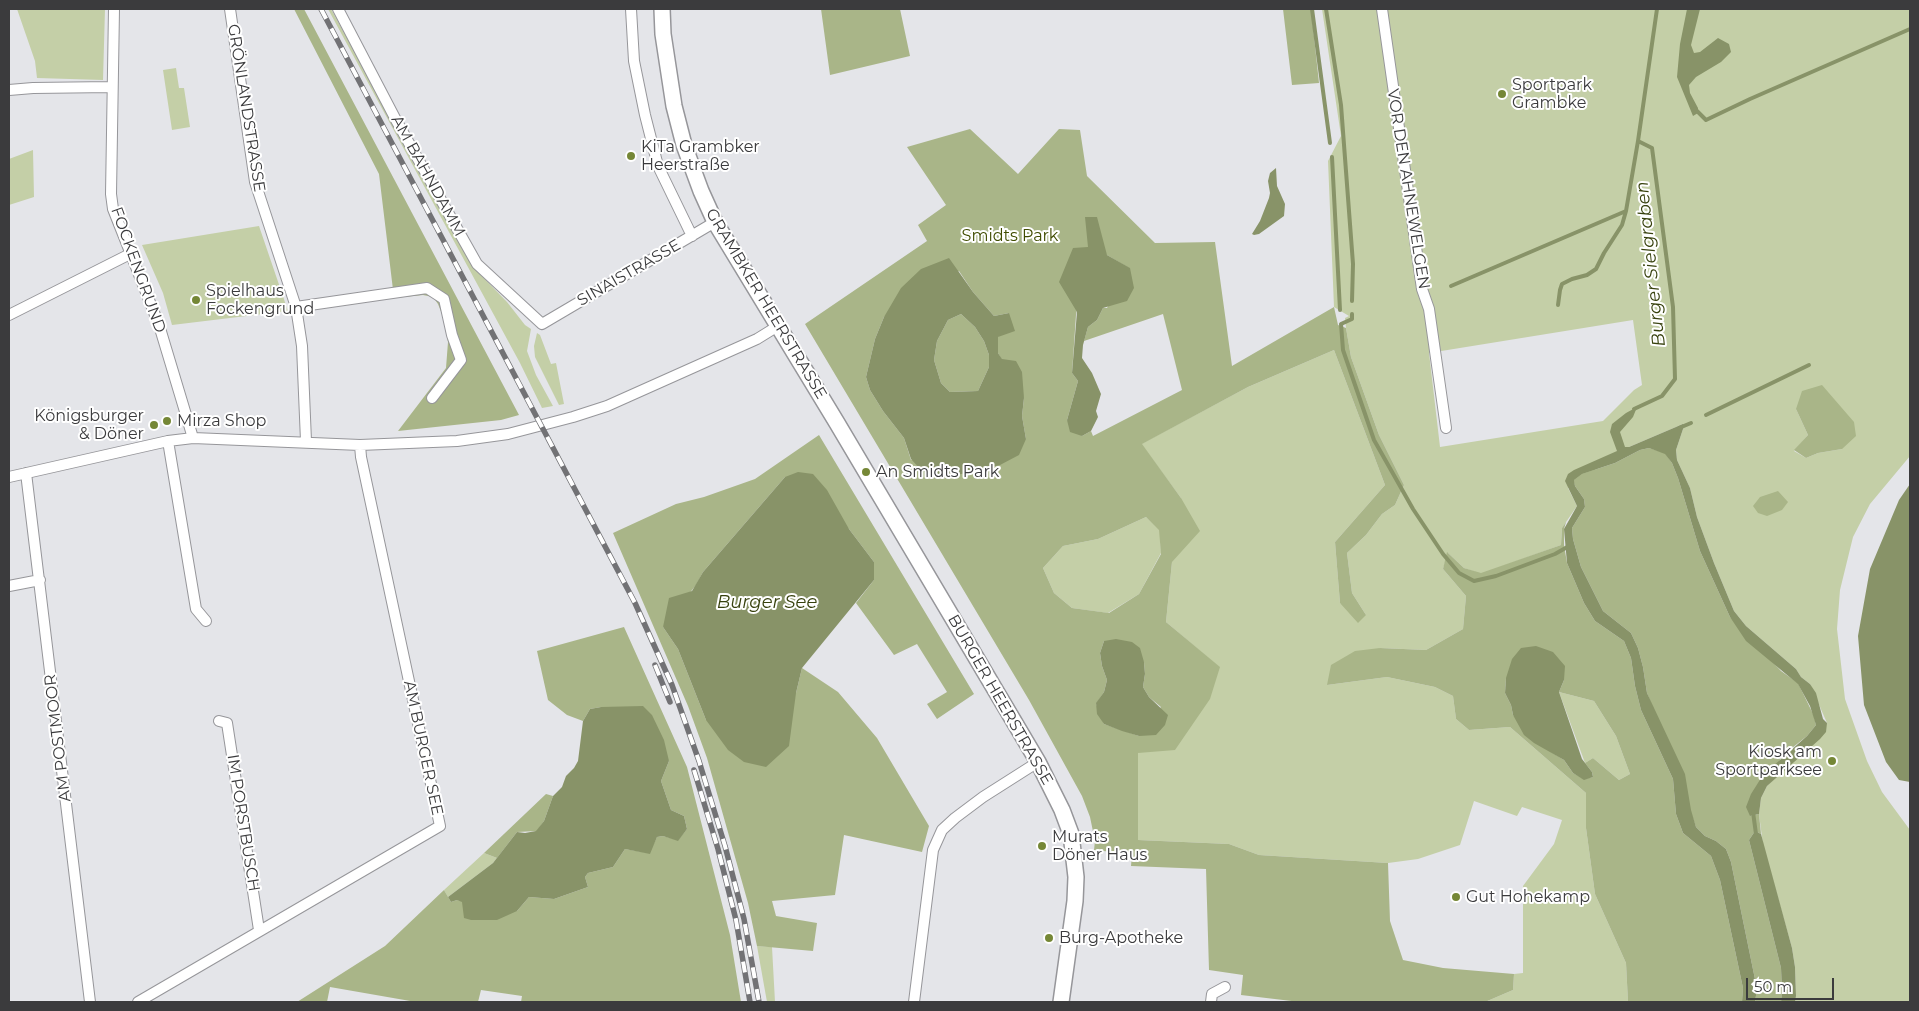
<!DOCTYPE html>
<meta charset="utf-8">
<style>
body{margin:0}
#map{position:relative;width:1919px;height:1011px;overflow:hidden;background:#e4e5e9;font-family:Montserrat,sans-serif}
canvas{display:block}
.frame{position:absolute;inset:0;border:10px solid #3b3b3d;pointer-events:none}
.scale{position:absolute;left:1746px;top:978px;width:88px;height:22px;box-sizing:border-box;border:2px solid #3b3b3d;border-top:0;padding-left:6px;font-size:15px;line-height:18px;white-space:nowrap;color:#3b3b3d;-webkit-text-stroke:4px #fff;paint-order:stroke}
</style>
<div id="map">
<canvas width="1919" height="1011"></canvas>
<div class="frame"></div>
<div class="scale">50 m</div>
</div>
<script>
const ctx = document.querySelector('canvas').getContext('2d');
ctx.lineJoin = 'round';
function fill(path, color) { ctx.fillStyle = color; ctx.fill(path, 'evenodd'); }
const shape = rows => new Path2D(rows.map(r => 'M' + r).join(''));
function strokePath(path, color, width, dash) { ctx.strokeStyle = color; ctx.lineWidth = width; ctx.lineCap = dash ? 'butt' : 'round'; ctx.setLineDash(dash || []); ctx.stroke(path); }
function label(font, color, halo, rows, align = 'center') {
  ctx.font = font + ' Montserrat,sans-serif'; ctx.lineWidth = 4; ctx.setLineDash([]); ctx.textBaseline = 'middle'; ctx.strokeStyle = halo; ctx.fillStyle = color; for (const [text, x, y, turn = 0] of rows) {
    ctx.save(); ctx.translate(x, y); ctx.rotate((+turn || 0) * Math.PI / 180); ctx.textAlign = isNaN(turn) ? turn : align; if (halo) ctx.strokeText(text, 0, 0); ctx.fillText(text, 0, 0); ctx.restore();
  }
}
fill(shape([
 [17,9,105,9,103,80,37,78,35,61],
 [328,9,331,9,473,267,507,302,525,325,531,329,527,351,536,375,553,406,542,408,520,363],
 [1322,9,1910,9,1910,456,1870,504,1853,537,1840,590,1837,629,1845,699,1867,761,1882,792,1910,830,1910,1002,1795,1002,1796,996,1795,967,1792,948,1763,845,1759,814,1761,798,1767,786,1827,723,1810,684,1801,677,1796,669,1746,626,1734,611,1714,563,1697,517,1690,488,1677,460,1676,450,1684,426,1683,424,1629,447,1568,488,1577,506,1562,528,1561,545,1481,574,1464,568,1448,553,1443,569,1466,596,1463,629,1426,650,1380,648,1327,685,1387,677,1435,687,1453,696,1456,719,1469,730,1510,727,1586,793,1586,828,1595,894,1626,963,1628,1002,1485,1002,1513,990,1514,974,1523,973,1523,886,1554,844,1562,820,1522,807,1517,816,1474,801,1460,845,1418,859,1388,863,1259,855,1229,844,1138,840,1138,753,1219,667,1166,622,1172,562,1181,498,1141,444,1248,387,1334,350,1385,485,1335,542,1340,603,1366,615,1352,593,1347,553,1366,535,1382,514,1395,505,1404,485,1379,435,1351,357,1346,328,1345,318,1349,316,1334,307,1328,161,1341,136],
 [1633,320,1642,385,1634,390,1603,421,1440,447,1429,353],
 [1796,409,1842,449,1818,453,1806,458,1794,451,1808,435],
 [176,68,179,88,184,88,190,127,172,130,163,70],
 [33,150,34,197,9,205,9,159],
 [259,226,288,311,172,325,163,293,142,245],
 [537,333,540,335,551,364,556,363,564,404,559,405,535,357,534,346],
 [1146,517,1160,530,1161,553,1139,594,1108,613,1072,608,1054,593,1043,568,1063,546,1098,539],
 [1559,692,1594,701,1616,736,1630,774,1619,780,1593,758,1585,763],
 [484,853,497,858,493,863,448,897,444,890],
 [757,946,772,947,775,1002,767,1002]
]), '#c4cfa7');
fill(shape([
 [294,9,304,9,519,415,501,420,398,431,446,368,448,342,444,319,438,304,433,297,423,295,394,298,379,174],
 [821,9,900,9,910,56,830,75],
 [1283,9,1311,9,1319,83,1292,85],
 [970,129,1018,174,1059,129,1080,130,1087,176,1155,243,1215,242,1232,366,1334,307,1338,325,1346,328,1351,357,1379,435,1404,485,1395,505,1382,514,1366,535,1347,553,1352,593,1366,615,1358,623,1340,603,1335,542,1385,485,1334,350,1248,387,1142,444,1181,498,1200,531,1172,562,1166,622,1220,667,1210,699,1175,750,1138,753,1138,840,1229,844,1259,855,1388,863,1390,921,1403,960,1443,968,1514,974,1513,990,1485,1002,1300,1002,1241,995,1243,975,1209,970,1206,869,1131,866,1132,854,1094,850,1095,841,1090,817,1082,796,1029,700,805,324,927,241,918,225,946,205,907,147],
 [1088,247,1107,255,1129,268,1107,308,1103,308,1097,320,1088,327,1084,341,1163,314,1182,390,1093,436,1091,431,1082,436,1067,420,1078,381,1072,373,1076,315],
 [959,271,973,292,994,316,1009,313,998,337,998,353,1024,398,1022,416,1026,439,911,460,904,438,883,411,870,390,866,377,875,339,884,317],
 [1146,517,1159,530,1161,554,1139,594,1109,613,1072,608,1054,593,1043,568,1063,546,1098,539],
 [1104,641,1144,662,1145,674,1143,687,1149,697,1161,707,1139,736,1104,724,1096,704,1104,692,1107,680,1102,666,1100,653],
 [961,314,975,327,984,341,989,355,989,367,978,391,950,392,941,383,934,360,937,341,948,320],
 [1822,385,1854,422,1856,436,1842,449,1818,453,1806,458,1794,450,1808,435,1796,409,1802,391],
 [819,435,974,694,937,719,927,704,947,692,917,644,894,655,856,603,874,580,874,562,849,529,785,477,703,572,696,585,663,627,678,649,706,720,796,693,802,668,838,692,877,738,929,826,922,852,844,835,835,895,772,901,776,916,817,923,813,951,757,946,748,903,707,758,688,706,613,533,676,504,704,497,755,479],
 [1649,448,1665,453,1672,463,1678,478,1700,551,1730,617,1781,671,1798,683,1814,716,1816,725,1807,736,1782,756,1750,816,1759,814,1761,834,1755,831,1749,840,1781,968,1782,992,1781,1002,1755,1002,1757,989,1731,862,1726,849,1716,841,1705,836,1696,827,1657,718,1647,693,1643,667,1638,648,1631,633,1603,611,1581,567,1573,539,1572,528,1585,507,1584,499,1575,486,1574,480,1582,474,1615,463,1640,450],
 [1778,491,1788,502,1782,510,1767,516,1758,513,1753,506,1760,497],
 [1566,522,1564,529,1564,545,1567,563,1584,603,1595,621,1624,641,1631,658,1635,686,1641,710,1673,779,1676,814,1683,833,1711,856,1720,880,1743,988,1742,1002,1628,1002,1626,963,1595,894,1586,828,1586,793,1510,727,1469,730,1456,719,1453,696,1435,687,1387,677,1327,685,1331,665,1355,651,1380,648,1426,650,1463,629,1466,596,1443,569,1447,552,1464,568,1481,573,1561,545,1562,528],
 [1506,678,1564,680,1559,692,1594,701,1616,736,1630,774,1619,780,1593,758,1585,763,1592,772,1593,777,1584,779,1573,773,1564,760,1551,752,1513,715,1511,705,1505,693],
 [624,627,687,767,730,935,741,1002,521,1002,522,996,481,990,478,1002,416,1002,330,987,327,1002,297,1002,385,946,444,890,451,902,457,900,517,911,529,897,554,899,588,887,585,877,588,873,613,867,625,849,649,853,657,837,663,836,678,840,687,829,684,816,671,810,661,781,669,761,619,707,601,707,590,709,583,721,567,715,548,700,537,651],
 [546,794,553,796,544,821,537,831,517,832,497,858,484,853]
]), '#a9b588');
fill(shape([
 [1687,9,1700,9,1691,45,1694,53,1700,52,1718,38,1729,44,1731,52,1721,62,1696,77,1689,85,1690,93,1698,108,1698,113,1693,116,1677,77,1680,44],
 [1276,168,1277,186,1285,204,1284,216,1259,234,1254,235,1252,234,1260,221,1269,198,1270,193,1268,181,1270,173],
 [1085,217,1097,217,1107,255,1130,268,1134,288,1127,301,1103,308,1097,320,1088,327,1083,345,1082,358,1092,373,1101,394,1096,411,1098,417,1091,431,1082,436,1070,432,1067,420,1078,381,1072,373,1077,312,1059,282,1073,248,1088,247],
 [949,258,973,292,994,316,1009,313,1015,331,998,337,998,353,1002,359,1016,361,1022,372,1024,398,1022,416,1026,439,1019,455,1000,465,940,479,921,470,911,459,904,438,883,411,870,390,866,377,875,339,884,317,901,288,921,269],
 [961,314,975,327,984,341,989,355,989,367,978,391,950,392,941,383,934,360,937,341,948,320],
 [1637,407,1633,417,1620,432,1625,447,1629,447,1683,424,1684,426,1676,450,1677,460,1690,488,1697,517,1714,563,1734,611,1746,626,1796,669,1801,677,1810,684,1816,693,1823,719,1827,723,1826,732,1820,739,1767,786,1761,798,1759,814,1750,816,1746,807,1751,794,1763,775,1807,736,1816,725,1810,706,1798,684,1746,641,1730,617,1700,551,1678,478,1672,463,1665,454,1649,448,1640,450,1615,463,1582,474,1574,480,1575,486,1584,499,1585,507,1572,528,1573,539,1581,567,1603,611,1631,633,1638,648,1643,667,1647,693,1685,774,1691,810,1696,827,1705,836,1716,841,1726,849,1731,862,1757,989,1755,1002,1742,1002,1743,988,1720,880,1711,856,1683,833,1676,814,1673,779,1641,710,1635,686,1631,658,1624,641,1595,621,1584,603,1567,563,1564,529,1577,506,1565,481,1568,474,1574,470,1617,451,1610,432,1612,424,1626,413],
 [798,472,813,474,827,490,849,529,874,562,874,580,802,668,796,693,789,746,766,767,744,762,728,750,706,720,678,649,663,627,669,598,692,591,703,572,785,477],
 [1910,484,1910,782,1899,780,1886,762,1864,705,1858,636,1870,569,1899,500],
 [1116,639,1132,642,1140,648,1144,662,1145,674,1143,687,1149,697,1168,715,1165,725,1156,735,1139,736,1122,731,1104,724,1097,714,1096,703,1104,692,1107,680,1102,666,1100,653,1104,641],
 [1536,646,1553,652,1565,666,1564,680,1559,692,1582,759,1592,772,1593,777,1584,780,1573,773,1564,760,1534,743,1524,735,1513,715,1511,705,1505,693,1506,678,1512,659,1521,648],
 [643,706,652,715,664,740,669,761,661,781,671,810,684,816,687,829,678,841,663,836,657,837,650,854,625,849,613,867,588,873,585,877,588,887,554,899,529,897,517,911,497,920,471,920,464,918,462,902,457,900,451,902,448,897,493,863,517,832,525,833,536,831,544,821,553,796,562,787,566,776,574,768,578,761,583,721,590,709,601,707],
 [1755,831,1761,834,1792,948,1795,967,1796,996,1795,1002,1781,1002,1782,992,1781,968,1749,840]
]), '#889368');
strokePath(shape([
 [1312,9,1330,143],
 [1326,9,1341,105,1353,264,1352,301],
 [1695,109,1706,120,1750,99,1910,29],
 [1332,157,1340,310],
 [1451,286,1626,211,1638,141],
 [1558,305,1560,290,1562,284,1572,279,1587,275,1596,269,1604,253,1622,225,1626,211],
 [1352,314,1352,319,1341,324,1343,350,1374,440,1413,509,1443,554,1459,573,1474,581,1496,576,1555,554,1569,546],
 [1634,409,1662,396,1675,379,1673,307,1652,148,1638,141,1657,9],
 [1706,415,1809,365],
 [1679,428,1691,423],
 [1753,812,1756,834]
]), '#889368', 4);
const street = shape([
 [114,9,111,194,113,209,159,325,193,438],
 [230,9,255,182,296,307,302,346,306,441],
 [338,9,396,120,477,264,542,324,715,222],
 [631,9,634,61,645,115,658,166,692,236],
 [1382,9,1422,289,1429,309,1446,428],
 [9,90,33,88,111,87],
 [296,307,427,288,444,299,452,335,461,360,432,398],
 [9,315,132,253],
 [168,441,196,609,206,621],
 [26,473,90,1002],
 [9,477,168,441,193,438,360,445,457,441,508,434,573,417,607,406,757,339,778,326],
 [9,586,40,580],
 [219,721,227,723,259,930],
 [138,1002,440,826,361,457,360,445],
 [914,1002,933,850,942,830,955,818,983,797,1038,762],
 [1211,1002,1212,994,1225,987]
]);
const secondary = shape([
 [662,9,663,34,674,106,684,145,701,191,715,222,837,423,1038,762,1062,810,1071,834,1076,877,1075,901,1061,1002]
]);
strokePath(street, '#96969a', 12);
strokePath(secondary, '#96969a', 18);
strokePath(street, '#fff', 10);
strokePath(secondary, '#fff', 15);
const rail = shape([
 [321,9,635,603,672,685,699,761,725,846,744,919,759,1002],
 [655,665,670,702],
 [694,770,718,849,736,920,750,1002]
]);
strokePath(rail, '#727275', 5.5);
strokePath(rail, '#fff', 4, [11]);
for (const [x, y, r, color] of [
 [1502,94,5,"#758736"],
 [631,156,5,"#758736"],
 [196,300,5,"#758736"],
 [167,421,5,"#758736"],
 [154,425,5,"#758736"],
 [866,472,5,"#758736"],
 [1832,761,5,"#758736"],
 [1042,846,5,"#758736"],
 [1456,897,5,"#758736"],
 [1049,938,5,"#758736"]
]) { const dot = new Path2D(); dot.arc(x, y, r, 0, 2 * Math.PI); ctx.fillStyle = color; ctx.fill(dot); strokePath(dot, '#fff', 2); }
label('16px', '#3b3b3d', '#fff', [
 ["Sportpark",1512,85],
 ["Grambke",1512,103],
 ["KiTa Grambker",641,147],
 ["Heerstraße",641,165],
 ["Spielhaus",206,291],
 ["Fockengrund",206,309],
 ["Königsburger",144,416,"right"],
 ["& Döner",144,434,"right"],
 ["Mirza Shop",177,421],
 ["An Smidts Park",876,472],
 ["Kiosk am",1822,752,"right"],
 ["Sportparksee",1822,770,"right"],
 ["Murats",1052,837],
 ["Döner Haus",1052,855],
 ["Gut Hohekamp",1466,897],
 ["Burg-Apotheke",1059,938]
], 'left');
label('16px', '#3b3b3d', '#fff', [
 ["GRÖNLANDSTRASSE",246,108,81],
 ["AM BAHNDAMM",428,176,61],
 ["VOR DEN AHNEWELGEN",1408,189,81],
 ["FOCKENGRUND",138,270,70],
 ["SINAISTRASSE",629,273,-30],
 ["GRAMBKER HEERSTRASSE",766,304,59],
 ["BURGER HEERSTRASSE",1000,700,60],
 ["AM POSTMOOR",58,738,-97],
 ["AM BURGER SEE",423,748,78],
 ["IM PORSTBUSCH",243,823,81]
]);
label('16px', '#404c00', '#fff', [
 ["Smidts Park",1010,236]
]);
label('italic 18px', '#37410d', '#fff', [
 ["Burger Sielgraben",1651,264,-96],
 ["Burger See",767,603]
]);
</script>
